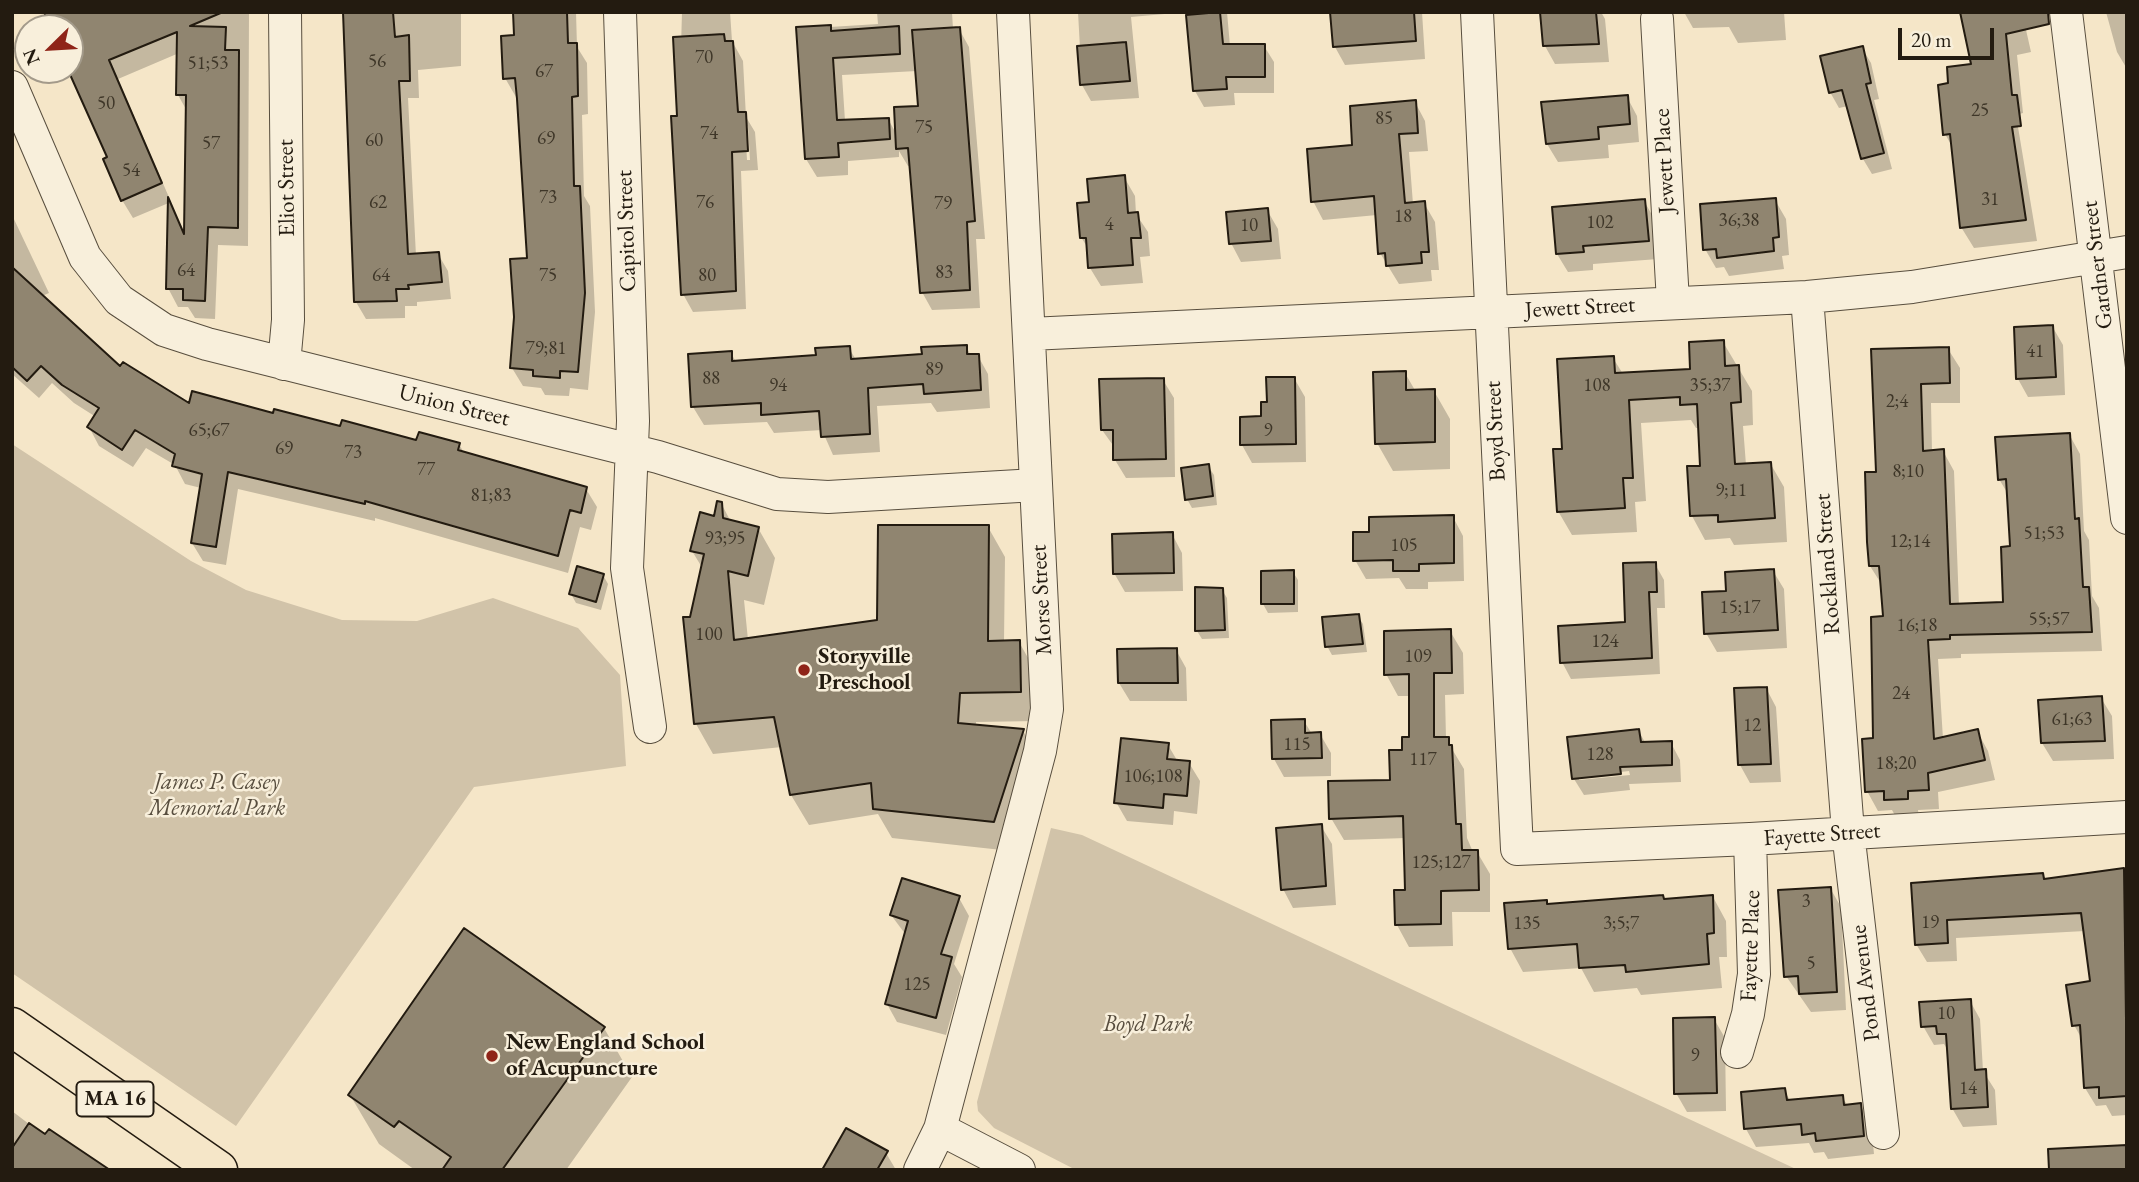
<!DOCTYPE html>
<style>
body{margin:0}
#map{position:relative;width:2139px;height:1182px;overflow:hidden;background:#f5e6c8;font-family:"EB Garamond",serif}
canvas{display:block}
.frame{position:absolute;inset:0;border:14px solid #231b10;pointer-events:none}
.north{position:absolute;left:14px;top:14px;width:70px;height:70px;box-sizing:border-box;background:#f8efdb;border:2px solid #a39a8a;border-radius:50%;rotate:246deg;font-size:19px;font-weight:700;line-height:28px;text-align:center;color:#231b10}
.north::after{content:'';display:block;margin:auto;width:24px;height:32px;background:#8f2418;clip-path:polygon(50% 0,100% 100%,50% 72%,0 100%)}
.scale{position:absolute;left:1898px;top:28px;width:96px;height:32px;box-sizing:border-box;border:4px solid #231b10;border-top:0;padding-left:9px;font-size:21px;line-height:24px;white-space:nowrap;color:#231b10;-webkit-text-stroke:5px #f8efdb;paint-order:stroke}
</style>
<div id="map">
<canvas width="2139" height="1182"></canvas>
<div class="frame"></div>
<div class="north">N</div>
<div class="scale">20 m</div>
</div>
<script>
const ctx = document.querySelector('canvas').getContext('2d');
ctx.lineJoin = 'round';
function fill(path, color) { ctx.fillStyle = color; ctx.fill(path, 'evenodd'); }
const shape = rows => new Path2D(rows.map(r => 'M' + r).join(''));
function strokePath(path, color, width, dash) { ctx.strokeStyle = color; ctx.lineWidth = width; ctx.lineCap = dash ? 'butt' : 'round'; ctx.setLineDash(dash || []); ctx.stroke(path); }
function label(font, color, halo, rows, align = 'center') {
  ctx.font = font + ' "EB Garamond",serif'; ctx.lineWidth = 5; ctx.setLineDash([]); ctx.textBaseline = 'middle'; ctx.strokeStyle = halo; ctx.fillStyle = color; for (const [text, x, y, turn = 0] of rows) {
    ctx.save(); ctx.translate(x, y); ctx.rotate((+turn || 0) * Math.PI / 180); ctx.textAlign = isNaN(turn) ? turn : align; if (halo) ctx.strokeText(text, 0, 0); ctx.fillText(text, 0, 0); ctx.restore();
  }
}
fill(shape([
 [12,444,191,561,246,590,342,620,417,621,493,598,578,628,620,675,626,766,474,787,236,1126,12,973],
 [1051,828,1082,835,1798,1170,1076,1170,994,1128,978,1111,977,1102]
]), '#d1c3a9');
fill(shape([
 [113,12,249,12,248,246,218,245,215,319,195,318,188,307,178,307,168,288,169,204,185,236,187,111,178,95,179,53,118,79,171,202,133,218,122,200,70,28,53,28],
 [345,12,461,12,461,66,418,70,419,98,408,98,416,256,438,254,448,271,451,299,417,302,417,306,405,306,405,318,366,319,356,302],
 [515,12,576,12,577,47,587,63,588,114,582,115,584,196,590,206,595,312,588,390,570,388,569,396,545,395,541,388,523,386,512,368,529,260,519,97,516,97,505,78,516,37],
 [682,12,730,12,732,41,743,61,746,117,755,132,758,170,741,171,746,309,693,312,683,294,679,118],
 [745,123,748,127,750,160,747,160],
 [877,12,952,12,953,29,959,29,969,47,985,239,976,239,980,308,932,310,922,292,911,166,908,166,899,151,899,157,848,161,848,175,817,177,806,159,798,29,878,24],
 [917,71,920,107,897,135,888,119,845,121,842,75],
 [1078,12,1187,12,1131,17,1139,98,1091,101,1082,85],
 [1188,12,1227,12,1230,46,1264,46,1274,62,1274,93,1234,93,1235,105,1204,107,1195,91],
 [1331,12,1422,12,1425,59,1345,65,1335,47],
 [1541,12,1601,12,1605,19,1609,62,1555,64,1545,46],
 [1684,12,1784,12,1786,40,1738,43,1729,27,1693,28],
 [2022,12,2031,52,2017,55,2023,113,2016,115,2037,241,1974,248,1961,227,1953,148,1945,134,1950,85],
 [2106,12,2127,12,2127,69,2117,52],
 [1862,48,1871,63,1879,99,1874,100,1892,169,1872,174,1863,159,1848,106,1839,108,1830,92],
 [1627,97,1637,116,1639,142,1608,145,1609,158,1558,162,1547,144],
 [1415,102,1425,121,1428,151,1409,152,1413,204,1424,203,1435,222,1439,270,1431,270,1432,281,1399,284,1380,253,1377,215,1323,220,1313,201,1354,147],
 [1124,177,1135,196,1136,214,1148,232,1150,256,1140,257,1143,283,1101,286,1090,268,1089,250,1081,237],
 [1775,200,1786,219,1789,255,1782,256,1784,269,1729,276,1724,267,1716,268,1705,249],
 [1644,201,1655,220,1658,259,1593,264,1593,270,1568,272,1557,254],
 [1267,210,1278,229,1281,259,1241,262,1231,243],
 [12,215,49,293,42,296,121,369,190,406,274,415,418,442,459,444,464,453,586,489,597,507,591,530,580,527,568,573,375,518,375,521,238,489,226,565,203,561,192,543,201,488,185,484,175,465,146,448,133,467,99,446,89,427,96,417,74,403,52,383,39,398,12,374],
 [2052,326,2063,345,2065,395,2028,397,2018,379],
 [1723,342,1752,391,1753,425,1743,426,1746,465,1770,463,1784,487,1787,542,1734,545,1730,538,1705,540,1692,516,1689,468,1702,467,1700,428,1696,428,1691,420,1641,423,1646,501,1635,502,1637,532,1572,535,1558,511,1564,451,1613,358,1623,374,1692,370],
 [966,346,971,356,978,356,988,374,990,408,937,412,931,403,877,406,880,452,833,455,822,430,774,433,767,422,704,425,693,407,731,353,736,362,818,357,849,348,856,360,923,356],
 [1948,349,1960,368,1960,403,1931,403,1932,452,1943,451,1954,471,1959,606,2005,603,2011,548,2008,494,1999,479,2069,434,2080,454,2084,531,2089,540,2092,596,2099,608,2102,651,1961,654,1961,658,1938,659,1943,739,1977,731,1988,751,1995,780,1938,792,1939,809,1918,810,1919,818,1897,819,1892,810,1878,811,1867,791,1875,740,1871,665,1875,665,1885,618,1882,585,1870,566,1877,473,1873,351],
 [1405,373,1416,392,1434,391,1450,419,1450,469,1393,471,1377,443],
 [1294,378,1305,397,1306,462,1252,463,1242,445,1263,418,1269,404],
 [1163,380,1174,398,1175,477,1126,478,1115,460,1115,448,1102,430],
 [1208,466,1214,475,1217,505,1192,508,1187,499],
 [721,503,731,522,758,528,775,558,764,605,744,600,748,640,879,622,988,527,1005,557,1004,642,1019,642,1036,672,1037,721,976,722,976,726,1023,731,1040,760,1011,851,892,838,878,814,809,825,791,795,782,747,713,754,696,724,685,619,691,619,703,569,692,551],
 [1453,517,1463,536,1464,581,1428,582,1428,589,1406,589,1399,578,1366,579,1355,560,1371,533],
 [1172,534,1182,553,1183,591,1125,592,1114,573],
 [1655,564,1664,580,1665,608,1657,608,1660,674,1571,679,1562,662,1627,624],
 [1773,571,1784,589,1787,648,1717,652,1706,633,1728,592],
 [1293,572,1298,580,1298,612,1268,613,1263,604],
 [603,575,608,584,601,610,576,603,571,594],
 [1222,590,1227,598,1229,638,1202,639,1197,631],
 [1358,616,1363,624,1367,652,1332,655,1327,646],
 [1450,631,1463,653,1464,694,1445,695,1446,739,1464,769,1467,838,1473,852,1477,852,1490,874,1490,912,1452,912,1453,946,1409,947,1397,925,1406,891,1406,838,1344,840,1331,818,1392,781,1410,739,1410,696,1398,696,1386,674],
 [1176,650,1186,668,1187,701,1130,701,1119,683],
 [1766,688,1776,707,1781,782,1750,783,1740,765,1736,690],
 [2101,698,2112,716,2114,759,2053,761,2042,743],
 [1304,721,1312,734,1320,734,1331,753,1331,776,1284,777,1274,759],
 [1638,730,1646,744,1671,743,1680,760,1681,782,1629,784,1630,790,1584,795,1574,779],
 [1629,771,1630,775,1579,780,1579,777],
 [1168,745,1178,762,1189,763,1200,781,1197,814,1174,811,1173,825,1127,821,1116,802],
 [1321,826,1332,844,1336,905,1293,908,1283,889],
 [2123,870,2127,876,2127,1115,2112,1116,2106,1105,2096,1106,2085,1088,2083,1041,2074,1025,2092,983,2085,931,1956,938,1957,961,1927,962,1916,944,1913,885,2043,874,2046,880],
 [1830,888,1841,907,1846,1010,1811,1012,1786,976],
 [1713,897,1726,921,1727,957,1719,957,1722,988,1641,995,1637,988,1594,992,1581,968,1523,972,1510,948,1546,902,1548,906],
 [959,898,969,916,954,964,962,977,946,1035,897,1022,887,1004,906,935,891,915],
 [1970,1001,1980,1019,1983,1071,1995,1090,1997,1125,1963,1127,1952,1108,1949,1052,1944,1044,1934,1045,1923,1026],
 [1714,1019,1725,1038,1726,1111,1687,1112,1676,1093],
 [604,1028,632,1077,566,1170,415,1170,379,1144,350,1095],
 [1784,1090,1791,1102,1842,1097,1848,1106,1860,1105,1871,1124,1874,1154,1828,1159,1824,1152,1814,1153,1809,1143,1756,1147,1746,1129,1742,1094],
 [12,1111,46,1137,12,1170],
 [886,1153,896,1170,824,1170]
]), '#0003');
const building = shape([
 [44,12,223,12,190,26,226,27,225,50,239,50,238,228,208,227,205,301,183,300,183,289,166,289,168,197,184,234,186,95,176,95,177,32,109,60,162,183,121,201,103,159,107,157,68,70,70,28,50,28,44,12],
 [343,12,393,12,395,37,409,35,410,81,399,81,408,254,439,252,442,282,408,285,409,289,396,289,397,301,354,302,343,12],
 [513,12,567,12,568,43,577,43,578,96,572,97,574,186,580,186,585,293,578,372,560,371,560,378,533,376,533,370,510,368,514,317,510,259,527,258,517,99,515,78,503,79,501,36,514,35,513,12],
 [1220,12,1223,44,1265,44,1265,77,1226,77,1227,89,1193,91,1186,15,1220,12],
 [1330,12,1414,12,1416,41,1333,47,1330,12],
 [1540,12,1596,12,1599,44,1543,46,1540,12],
 [1960,12,2048,12,2049,24,2006,34,2012,95,2017,95,2021,126,2012,127,2026,220,1960,228,1950,134,1943,135,1938,85,1948,83,1947,67,1971,64,1960,12],
 [831,25,831,31,899,26,900,54,833,58,837,120,889,118,890,139,838,143,839,157,805,159,796,27,831,25],
 [960,27,975,221,967,222,970,290,920,293,908,148,896,149,894,107,918,106,912,30,960,27],
 [724,34,725,41,733,41,738,112,746,112,748,151,732,152,736,291,681,295,671,116,677,116,673,37,724,34],
 [1126,42,1130,81,1080,85,1077,46,1126,42],
 [1863,46,1871,83,1866,84,1884,153,1861,159,1842,90,1829,93,1820,56,1863,46],
 [1628,95,1630,124,1598,127,1599,139,1546,144,1541,102,1628,95],
 [1416,100,1418,133,1399,134,1405,203,1425,201,1429,252,1421,252,1422,263,1386,266,1385,253,1378,254,1374,196,1311,202,1307,149,1352,145,1350,106,1416,100],
 [1125,175,1128,213,1138,212,1141,238,1131,238,1133,265,1088,268,1086,238,1080,238,1077,203,1089,202,1087,179,1125,175],
 [1776,198,1779,237,1773,238,1774,251,1717,258,1716,249,1703,250,1700,204,1776,198],
 [1645,199,1649,241,1583,246,1584,252,1556,254,1552,207,1645,199],
 [1268,208,1271,241,1229,244,1226,212,1268,208],
 [12,267,120,366,123,362,189,403,192,391,273,413,274,409,340,426,342,420,416,440,419,432,460,443,458,450,587,487,581,513,570,510,558,556,365,501,365,504,228,472,216,547,191,543,202,474,172,466,175,454,135,430,122,450,87,427,99,408,62,385,41,366,27,381,12,367,12,267],
 [2053,325,2056,377,2016,379,2014,327,2053,325],
 [1724,340,1725,366,1739,365,1741,402,1731,403,1735,464,1771,462,1775,518,1718,522,1718,515,1690,516,1687,466,1700,466,1697,404,1680,405,1680,397,1629,400,1633,478,1623,478,1625,508,1557,512,1553,449,1562,449,1557,359,1614,356,1615,373,1690,369,1689,342,1724,340],
 [967,345,967,354,979,354,981,390,924,394,923,384,868,388,870,434,821,437,819,411,761,415,761,403,691,407,688,354,732,351,732,361,816,355,815,348,850,346,851,359,922,354,921,347,967,345],
 [1949,347,1950,383,1921,384,1923,451,1944,449,1950,604,2003,602,2001,547,2010,546,2006,479,1998,480,1995,437,2070,433,2075,519,2079,518,2083,587,2089,587,2092,632,1950,635,1950,639,1928,640,1934,739,1978,729,1985,760,1928,773,1929,790,1908,791,1908,799,1884,800,1884,791,1865,792,1862,739,1873,738,1871,617,1883,616,1879,566,1869,566,1867,542,1865,472,1876,472,1871,349,1949,347],
 [1406,371,1406,390,1435,389,1435,442,1375,444,1373,372,1406,371],
 [1266,377,1295,377,1296,444,1240,445,1240,417,1261,416,1261,402,1267,402,1266,377],
 [1164,378,1166,459,1113,460,1113,430,1101,430,1099,379,1164,378],
 [1209,464,1213,496,1185,500,1181,468,1209,464],
 [717,501,722,502,723,518,759,527,748,576,728,571,734,640,877,620,878,525,989,525,988,641,1020,640,1021,692,960,693,958,723,1024,729,994,822,873,809,871,783,790,795,774,717,694,724,683,617,690,617,704,554,690,551,700,512,714,516,717,501],
 [1454,515,1454,563,1419,564,1419,571,1393,571,1393,560,1353,561,1353,532,1369,532,1369,517,1454,515],
 [1173,532,1174,573,1113,574,1112,534,1173,532],
 [1656,562,1657,592,1649,592,1652,658,1560,663,1558,626,1625,622,1623,563,1656,562],
 [577,566,604,574,596,602,569,594,577,566],
 [1774,569,1778,630,1704,634,1702,592,1726,591,1725,572,1774,569],
 [1294,570,1294,604,1261,604,1261,571,1294,570],
 [1195,587,1223,588,1225,630,1195,631,1195,587],
 [1359,614,1363,644,1325,647,1322,617,1359,614],
 [1451,629,1452,673,1434,673,1434,737,1449,737,1449,745,1452,745,1456,824,1461,824,1462,850,1478,850,1479,890,1441,891,1441,924,1395,925,1394,890,1405,890,1403,816,1329,819,1328,781,1390,780,1389,750,1402,750,1402,737,1409,737,1409,674,1384,675,1384,631,1451,629],
 [1177,648,1178,683,1118,683,1117,649,1177,648],
 [1767,687,1771,764,1738,765,1734,688,1767,687],
 [2102,696,2105,741,2041,743,2038,700,2102,696],
 [1305,719,1305,733,1321,732,1322,758,1272,759,1271,720,1305,719],
 [1639,729,1641,742,1672,741,1672,765,1620,767,1621,774,1572,779,1567,737,1639,729],
 [1121,738,1169,743,1167,759,1190,761,1187,796,1164,794,1163,808,1114,803,1121,738],
 [1322,824,1326,886,1281,890,1276,828,1322,824],
 [2124,868,2127,1096,2099,1098,2099,1087,2084,1088,2080,1025,2072,1026,2066,985,2090,981,2081,913,1947,920,1948,943,1915,945,1911,883,2043,873,2044,879,2124,868],
 [902,878,960,896,941,954,952,957,936,1018,885,1004,908,921,890,915,902,878],
 [1831,887,1837,992,1799,994,1798,976,1784,977,1778,890,1831,887],
 [1663,895,1664,899,1713,895,1714,933,1707,934,1709,964,1626,972,1625,965,1579,968,1577,944,1508,949,1504,903,1547,900,1547,904,1663,895],
 [464,928,605,1027,502,1170,442,1170,451,1157,399,1121,394,1127,348,1095,464,928],
 [1971,999,1975,1070,1986,1069,1988,1107,1951,1109,1946,1034,1937,1034,1936,1026,1921,1027,1919,1002,1971,999],
 [1715,1017,1717,1093,1674,1094,1673,1018,1715,1017],
 [1785,1088,1787,1100,1843,1095,1844,1105,1861,1103,1864,1136,1816,1141,1815,1133,1802,1135,1801,1124,1744,1129,1741,1092,1785,1088],
 [29,1123,45,1134,49,1129,110,1170,12,1170,12,1148,29,1123],
 [846,1128,888,1151,877,1170,822,1170,846,1128],
 [2127,1145,2127,1170,2049,1170,2048,1149,2127,1145]
]);
fill(building, '#908570');
strokePath(building, '#231b10', 2);
const street = shape([
 [620,12,633,421,627,568,650,727],
 [1477,12,1517,849,1750,839,2127,817],
 [2066,12,2127,518],
 [1657,19,1673,302],
 [12,87,85,257,119,300,164,330,207,344,658,457,777,494,828,497,1036,485],
 [1807,297,1848,832,1883,1133],
 [1030,334,1807,297,1912,287,2127,252],
 [284,364,288,320,285,12],
 [1737,1052,1748,1014,1754,974,1750,839],
 [940,1129,1019,1170],
 [920,1170,940,1129,1040,751,1047,709,1013,12]
]);
const primary = shape([
 [12,1027,218,1170]
]);
strokePath(street, '#584e3e', 34);
strokePath(primary, '#231b10', 41);
strokePath(street, '#f8efdb', 32);
strokePath(primary, '#f5e6c8', 38);
for (const [x, y, r, color] of [
 [804,670,7,"#8f2418"],
 [492,1056,7,"#8f2418"]
]) { const dot = new Path2D(); dot.arc(x, y, r, 0, 2 * Math.PI); ctx.fillStyle = color; ctx.fill(dot); strokePath(dot, '#f8efdb', 2.5); }
label('19px', '#3e3628', null, [
 ["70",704,58],
 ["56",377,62],
 ["51;53",208,64],
 ["67",544,72],
 ["50",106,104],
 ["25",1980,111],
 ["85",1384,119],
 ["75",924,128],
 ["74",709,134],
 ["69",546,139],
 ["60",374,141],
 ["57",211,144],
 ["54",131,171],
 ["73",548,198],
 ["31",1990,200],
 ["62",378,203],
 ["76",705,203],
 ["79",943,204],
 ["18",1403,217],
 ["36;38",1739,221],
 ["102",1600,223],
 ["4",1109,225],
 ["10",1249,226],
 ["64",186,271],
 ["83",944,273],
 ["64",381,276],
 ["75",548,276],
 ["80",707,276],
 ["79;81",546,349],
 ["41",2035,352],
 ["89",934,370],
 ["88",711,379],
 ["94",778,386],
 ["108",1597,386],
 ["35;37",1710,386],
 ["2;4",1897,402],
 ["65;67",209,431],
 ["9",1268,431],
 ["69",284,449],
 ["73",353,453],
 ["77",426,470],
 ["8;10",1908,472],
 ["9;11",1731,491],
 ["81;83",491,496],
 ["51;53",2044,534],
 ["93;95",725,539],
 ["12;14",1910,542],
 ["105",1404,546],
 ["15;17",1740,608],
 ["55;57",2049,620],
 ["16;18",1917,626],
 ["100",709,635],
 ["124",1605,642],
 ["109",1418,657],
 ["24",1901,694],
 ["61;63",2072,720],
 ["12",1752,726],
 ["115",1297,745],
 ["128",1600,755],
 ["117",1423,760],
 ["18;20",1896,764],
 ["106;108",1153,777],
 ["125;127",1441,863],
 ["3",1806,902],
 ["19",1930,923],
 ["135",1527,924],
 ["3;5;7",1621,924],
 ["5",1811,964],
 ["125",917,985],
 ["10",1946,1014],
 ["9",1695,1056],
 ["14",1968,1089]
]);
for (const [x, y, w] of [
 [115,1099,77]
]) { const box = new Path2D(); box.roundRect(x - w / 2, y - 17.5, w, 35, 5); ctx.fillStyle = '#f8efdb'; ctx.fill(box); strokePath(box, '#231b10', 2); }
label('bold 21px', '#231b10', null, [
 ["MA 16",115,1099]
]);
label('23px', '#231b10', '#f8efdb', [
 ["Jewett Place",1665,161,-93],
 ["Eliot Street",287,188,-91],
 ["Capitol Street",627,231,-92],
 ["Gardner Street",2098,265,-97],
 ["Jewett Street",1580,308,-3],
 ["Union Street",454,406,14],
 ["Boyd Street",1496,431,-93],
 ["Rockland Street",1828,564,-94],
 ["Morse Street",1042,600,-93],
 ["Fayette Street",1822,835,-4],
 ["Fayette Place",1751,946,-88],
 ["Pond Avenue",1866,983,-97]
]);
label('bold 23px', '#231b10', '#f8efdb', [
 ["Storyville",818,657],
 ["Preschool",818,683],
 ["New England School",506,1043],
 ["of Acupuncture",506,1069]
], 'left');
label('italic 23px', '#574d3e', '#f8efdb', [
 ["James P. Casey",217,783],
 ["Memorial Park",217,809],
 ["Boyd Park",1148,1025]
]);
</script>
